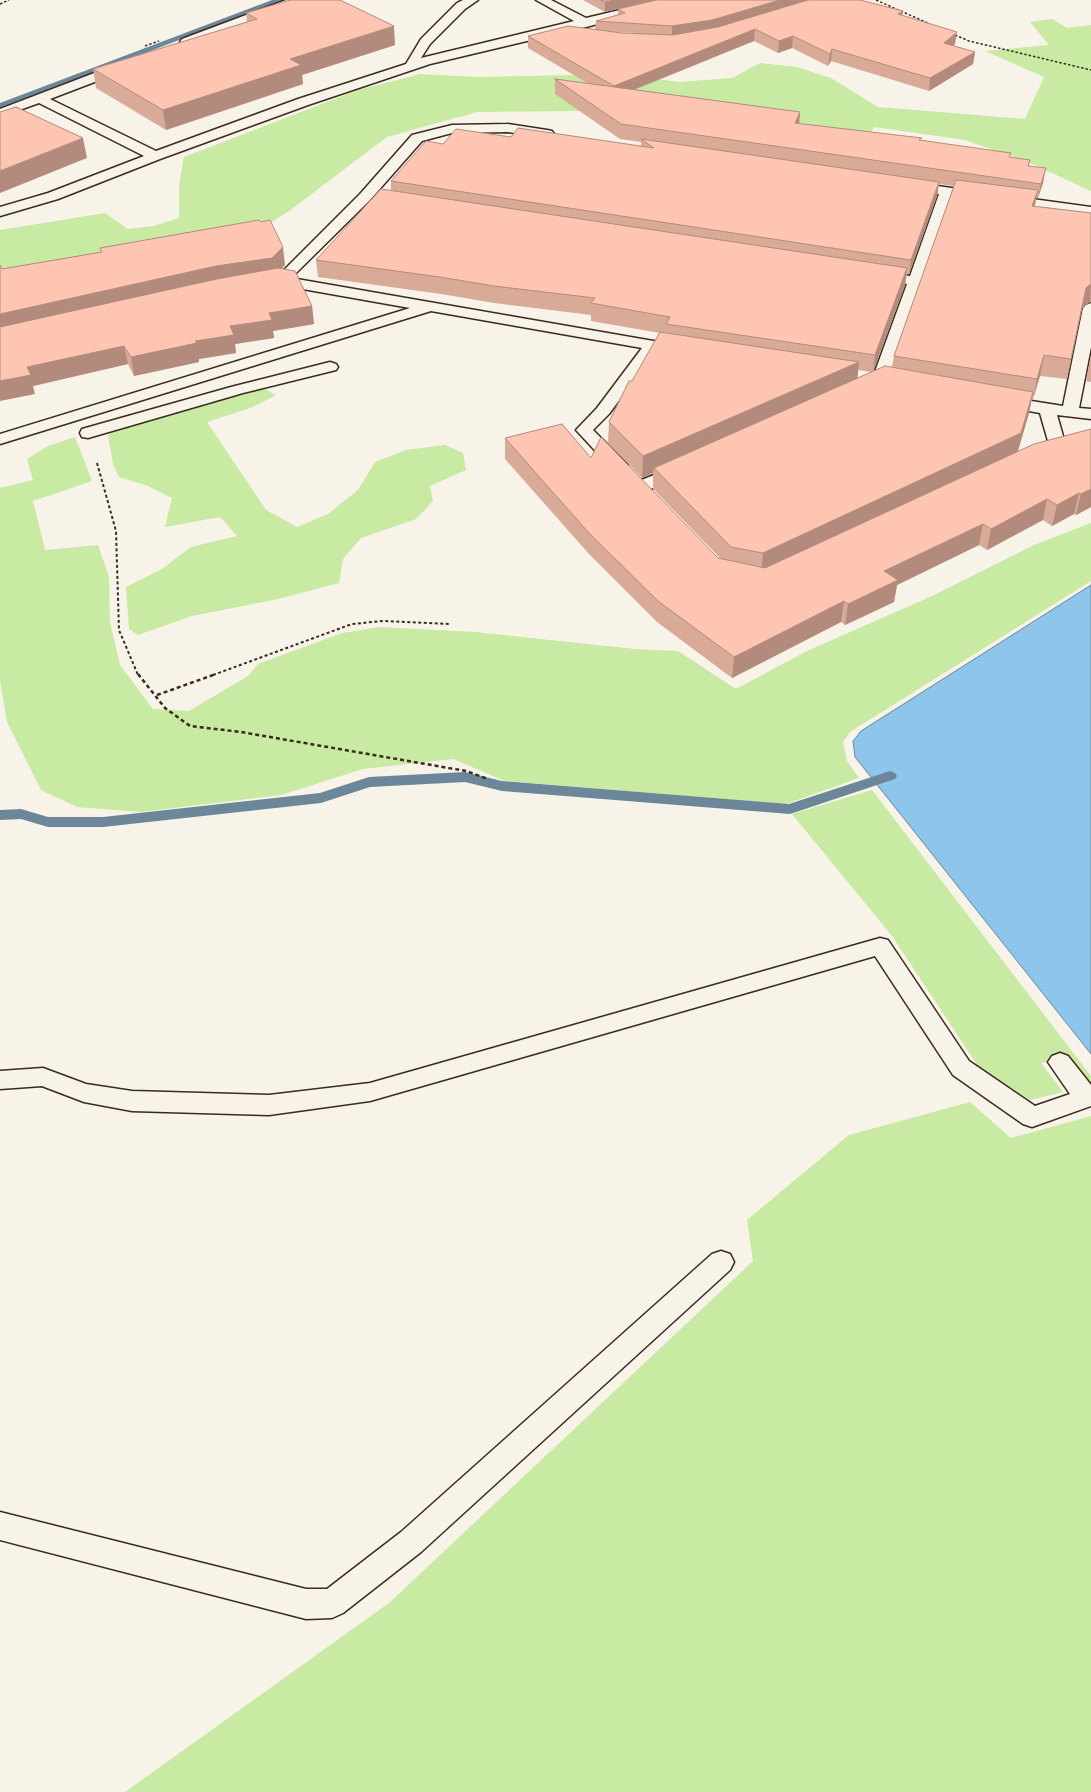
<!DOCTYPE html>
<style>
body{margin:0}
canvas{display:block;background:#f7f3e8}
</style>
<canvas width="1091" height="1792"></canvas>
<script>
const ctx = document.querySelector('canvas').getContext('2d');
ctx.lineJoin = 'round';
function fill(path, color) { ctx.fillStyle = color; ctx.fill(path, 'evenodd'); }
const shape = rows => new Path2D(rows.map(r => 'M' + r).join(''));
function strokePath(path, color, width, dash) { ctx.strokeStyle = color; ctx.lineWidth = width; ctx.lineCap = dash ? 'butt' : 'round'; ctx.setLineDash(dash || []); ctx.stroke(path); }
fill(shape([
 [1052,19,1067,28,1091,25,1091,191,1030,163,965,140,874,127,867,139,782,119,767,109,477,112,387,137,289,211,259,230,0,270,0,230,105,213,128,229,154,226,179,218,179,185,184,157,358,90,420,74,479,77,617,74,679,82,732,78,760,63,797,67,831,78,878,107,1025,119,1044,77,985,51,1049,45,1030,22],
 [265,389,276,395,253,407,207,422,266,510,297,527,328,514,358,490,375,462,406,450,445,445,463,453,466,470,430,486,433,501,416,519,361,538,343,559,339,583,278,599,192,616,138,635,129,629,126,587,162,569,191,547,237,536,220,517,165,527,172,498,148,486,119,477,113,464,108,435,115,431,234,394],
 [75,437,92,481,33,501,45,550,98,545,109,577,110,622,120,665,153,709,189,711,248,676,258,664,342,633,380,627,475,632,635,649,678,651,736,689,807,651,932,596,1034,545,1091,523,1091,581,850,732,843,742,847,761,859,778,786,804,505,781,453,759,363,769,281,795,141,812,77,807,41,790,7,722,0,681,0,488,33,480,27,459,48,446],
 [872,790,1091,1076,1091,1084,1068,1055,1041,1063,1063,1092,1030,1100,978,1066,892,936,792,814],
 [970,1102,1011,1138,1091,1116,1091,1792,125,1792,389,1603,753,1261,747,1220,849,1135]
]), '#c8eaa2');
const water = shape([
 [1091,585,1091,1054,855,757,853,741,861,731,1091,585]
]);
fill(water, '#8dc5eb');
strokePath(water, '#6c8799', 1);
fill(shape([
 [272,0,283,0,0,109,0,103,272,0],
 [890,771,895,773,897,776,895,779,790,814,502,791,465,782,370,787,321,803,103,827,48,827,21,819,0,820,0,810,21,809,48,817,103,817,320,793,369,777,465,772,502,781,789,804,890,771]
]), '#6c8799');
const minor = shape([
 [286,0,303,0,301,2,190,45,182,45,180,42,182,39,286,0],
 [463,0,478,0,465,9,430,44,421,58,574,21,536,0,551,0,586,18,662,0,682,0,680,2,590,26,430,64,308,105,160,159,58,199,0,216,0,207,48,193,144,156,39,103,0,117,0,109,118,64,126,64,128,67,126,70,50,99,156,151,298,99,406,64,421,39,457,3,463,0],
 [508,124,547,130,552,131,554,134,552,137,547,138,508,132,452,133,422,141,370,200,291,278,688,347,690,350,688,353,682,355,656,350,609,414,593,430,625,462,628,466,625,470,619,471,613,470,576,430,597,408,642,348,431,311,0,444,0,434,410,308,280,285,275,284,273,281,360,194,412,135,452,125,508,124],
 [908,182,1091,207,1091,215,952,196,888,380,886,383,866,391,860,389,858,386,860,383,873,377,907,284,876,279,871,278,869,275,871,272,876,271,910,276,939,194,903,189,901,186,903,183,908,182],
 [1091,303,1091,347,1079,408,1091,409,1091,419,1057,415,1065,443,1063,447,1042,457,1036,458,1030,457,1028,453,1030,449,1048,441,1040,413,1000,406,994,404,992,401,994,398,1000,396,1063,406,1083,308,1086,305,1091,303],
 [330,362,336,364,338,367,336,370,243,393,88,438,82,437,80,433,82,429,231,387,330,362],
 [679,465,685,466,688,470,685,474,646,491,640,492,634,491,631,487,634,483,679,465],
 [880,938,888,940,969,1061,1035,1106,1070,1094,1048,1062,1052,1056,1060,1053,1068,1056,1091,1085,1091,1106,1032,1127,1023,1124,953,1075,875,956,370,1101,269,1115,132,1111,84,1102,42,1086,0,1089,0,1071,43,1068,86,1084,132,1091,269,1095,370,1083,880,938],
 [721,1251,730,1254,734,1262,730,1270,421,1552,343,1613,332,1618,306,1619,0,1540,0,1512,306,1589,327,1589,401,1532,712,1254,721,1251]
]);
strokePath(minor, '#3b2a1e', 3);
strokePath(shape([
 [876,0,930,24],
 [0,4,9,0],
 [955,35,969,41,1091,70],
 [145,46,159,41]
]), '#3b2a1e', 1.5, [2.5, 2]);
strokePath(shape([
 [97,463,116,531,119,630,138,675],
 [213,675,352,624,383,621,449,624]
]), '#3b2a1e', 2, [3, 2.5]);
strokePath(shape([
 [138,674,165,708,190,726,241,732,466,771,488,779],
 [157,695,216,674]
]), '#3b2a1e', 2.5, [4, 3]);
fill(minor, '#f7f3e8');
fill(shape([
 [583,0,655,0,605,12],
 [618,9,902,15,955,44,953,46,975,52,973,64,929,91,831,61,828,66,792,48,778,53,754,41,634,90,800,112,799,124,922,140,1010,158,1030,160,1029,166,1043,183,1038,198,1036,198,1035,206,1091,213,1091,302,1090,302,1082,308,1067,379,1040,376,1033,399,1032,399,1029,413,1018,451,1091,429,1091,507,1076,515,1074,514,1052,526,1043,520,987,550,979,545,897,585,894,602,845,625,841,622,732,678,657,622,589,554,505,459,505,438,591,458,718,558,720,558,653,489,653,473,642,478,608,443,609,422,660,333,591,321,591,315,494,303,441,294,318,277,316,260,391,191,391,181,443,144,511,137,641,146,641,142,620,139,555,94,555,79,589,84,528,48,528,36,595,29,596,21,618,15],
 [614,32,639,33,622,33],
 [939,184,954,186,894,356,892,367,873,371,905,285,907,274,909,274,937,196],
 [858,370,871,372,857,378],
 [246,13,395,45,302,75,303,84,166,130,96,88,93,69,247,22],
 [100,248,285,265,281,269,312,306,314,324,273,331,274,338,235,344,236,353,199,359,199,362,134,376,128,364,33,386,35,394,2,269,101,252],
 [1091,355,1091,382,1086,381]
]), '#daaa99');
fill(shape([
 [615,0,655,0,605,12,605,2],
 [780,0,812,0,712,30,672,36,672,26],
 [903,11,901,22,898,14],
 [394,26,395,45,302,75,303,84,166,130,163,110,290,59],
 [755,29,754,41,613,98,614,86],
 [957,32,955,44,942,55,944,43],
 [793,36,792,48,778,53,779,41],
 [832,49,831,61,828,66,830,54],
 [975,52,973,64,929,91,930,78],
 [800,112,799,126,795,123],
 [83,138,87,158,0,193,0,171],
 [1046,168,1043,183,1038,198,1041,184],
 [939,182,937,196,909,274,911,260],
 [1038,190,1034,209,1032,206],
 [283,247,285,265,274,276,0,333,0,314],
 [907,268,905,285,873,372,875,355],
 [1091,284,1090,302,1082,308,1086,288],
 [312,306,314,324,273,331,274,338,235,344,236,353,199,359,199,362,134,376,131,357,195,341,230,326,269,313],
 [124,346,128,364,33,386,35,394,0,401,0,381,27,367],
 [1044,355,1040,376,1033,399,1037,379],
 [859,362,857,383,654,468,653,473,642,478,643,456],
 [1033,392,1029,413,1017,454,761,574,763,553],
 [1091,489,1091,507,1076,515,1081,494],
 [1079,493,1074,514,1052,526,1057,505],
 [1047,499,1043,520,987,550,991,529],
 [983,524,979,545,897,585,894,602,845,625,848,604,884,571],
 [844,601,841,622,732,678,734,657]
]), '#b28b7d');
const building = shape([
 [290,0,340,0,394,26,290,59,301,65,163,110,93,69,257,19,246,13,290,0],
 [601,0,615,0,605,2,601,0],
 [656,0,780,0,712,20,672,26,596,21,625,13,618,9,656,0],
 [808,0,860,0,903,11,898,14,957,32,944,43,975,52,930,78,832,49,830,54,793,36,779,41,755,29,614,86,528,36,568,26,622,33,673,35,718,27,808,0],
 [555,79,800,112,795,123,922,138,919,140,1011,153,1009,157,1030,160,1028,166,1046,168,1041,184,621,124,555,79],
 [16,107,83,138,0,171,0,112,16,107],
 [518,128,654,148,641,139,939,182,911,260,391,181,426,141,443,144,456,129,511,137,518,128],
 [956,180,1038,190,1032,206,1091,213,1091,284,1086,288,1071,359,1044,355,1037,379,894,356,956,180],
 [381,189,907,268,875,355,666,324,670,317,591,303,595,298,494,286,440,277,316,260,381,189],
 [259,220,261,222,270,220,283,247,272,258,216,266,0,314,0,265,2,269,102,252,100,248,259,220],
 [278,268,295,271,312,306,269,313,272,320,230,326,234,335,195,341,197,343,131,357,124,346,27,367,31,375,0,381,0,327,217,279,278,268],
 [660,332,859,362,643,456,609,422,629,381,632,381,660,332],
 [885,366,1033,392,1021,433,763,553,731,547,654,468,885,366],
 [562,424,591,458,601,437,718,558,765,568,1034,444,1091,429,1091,489,1081,494,1079,493,1057,505,1047,499,991,529,983,524,884,571,898,580,848,604,844,601,734,657,658,601,589,533,505,438,562,424]
]);
fill(building, '#fec6b2');
strokePath(building, '#b28b7d', 1);
</script>
